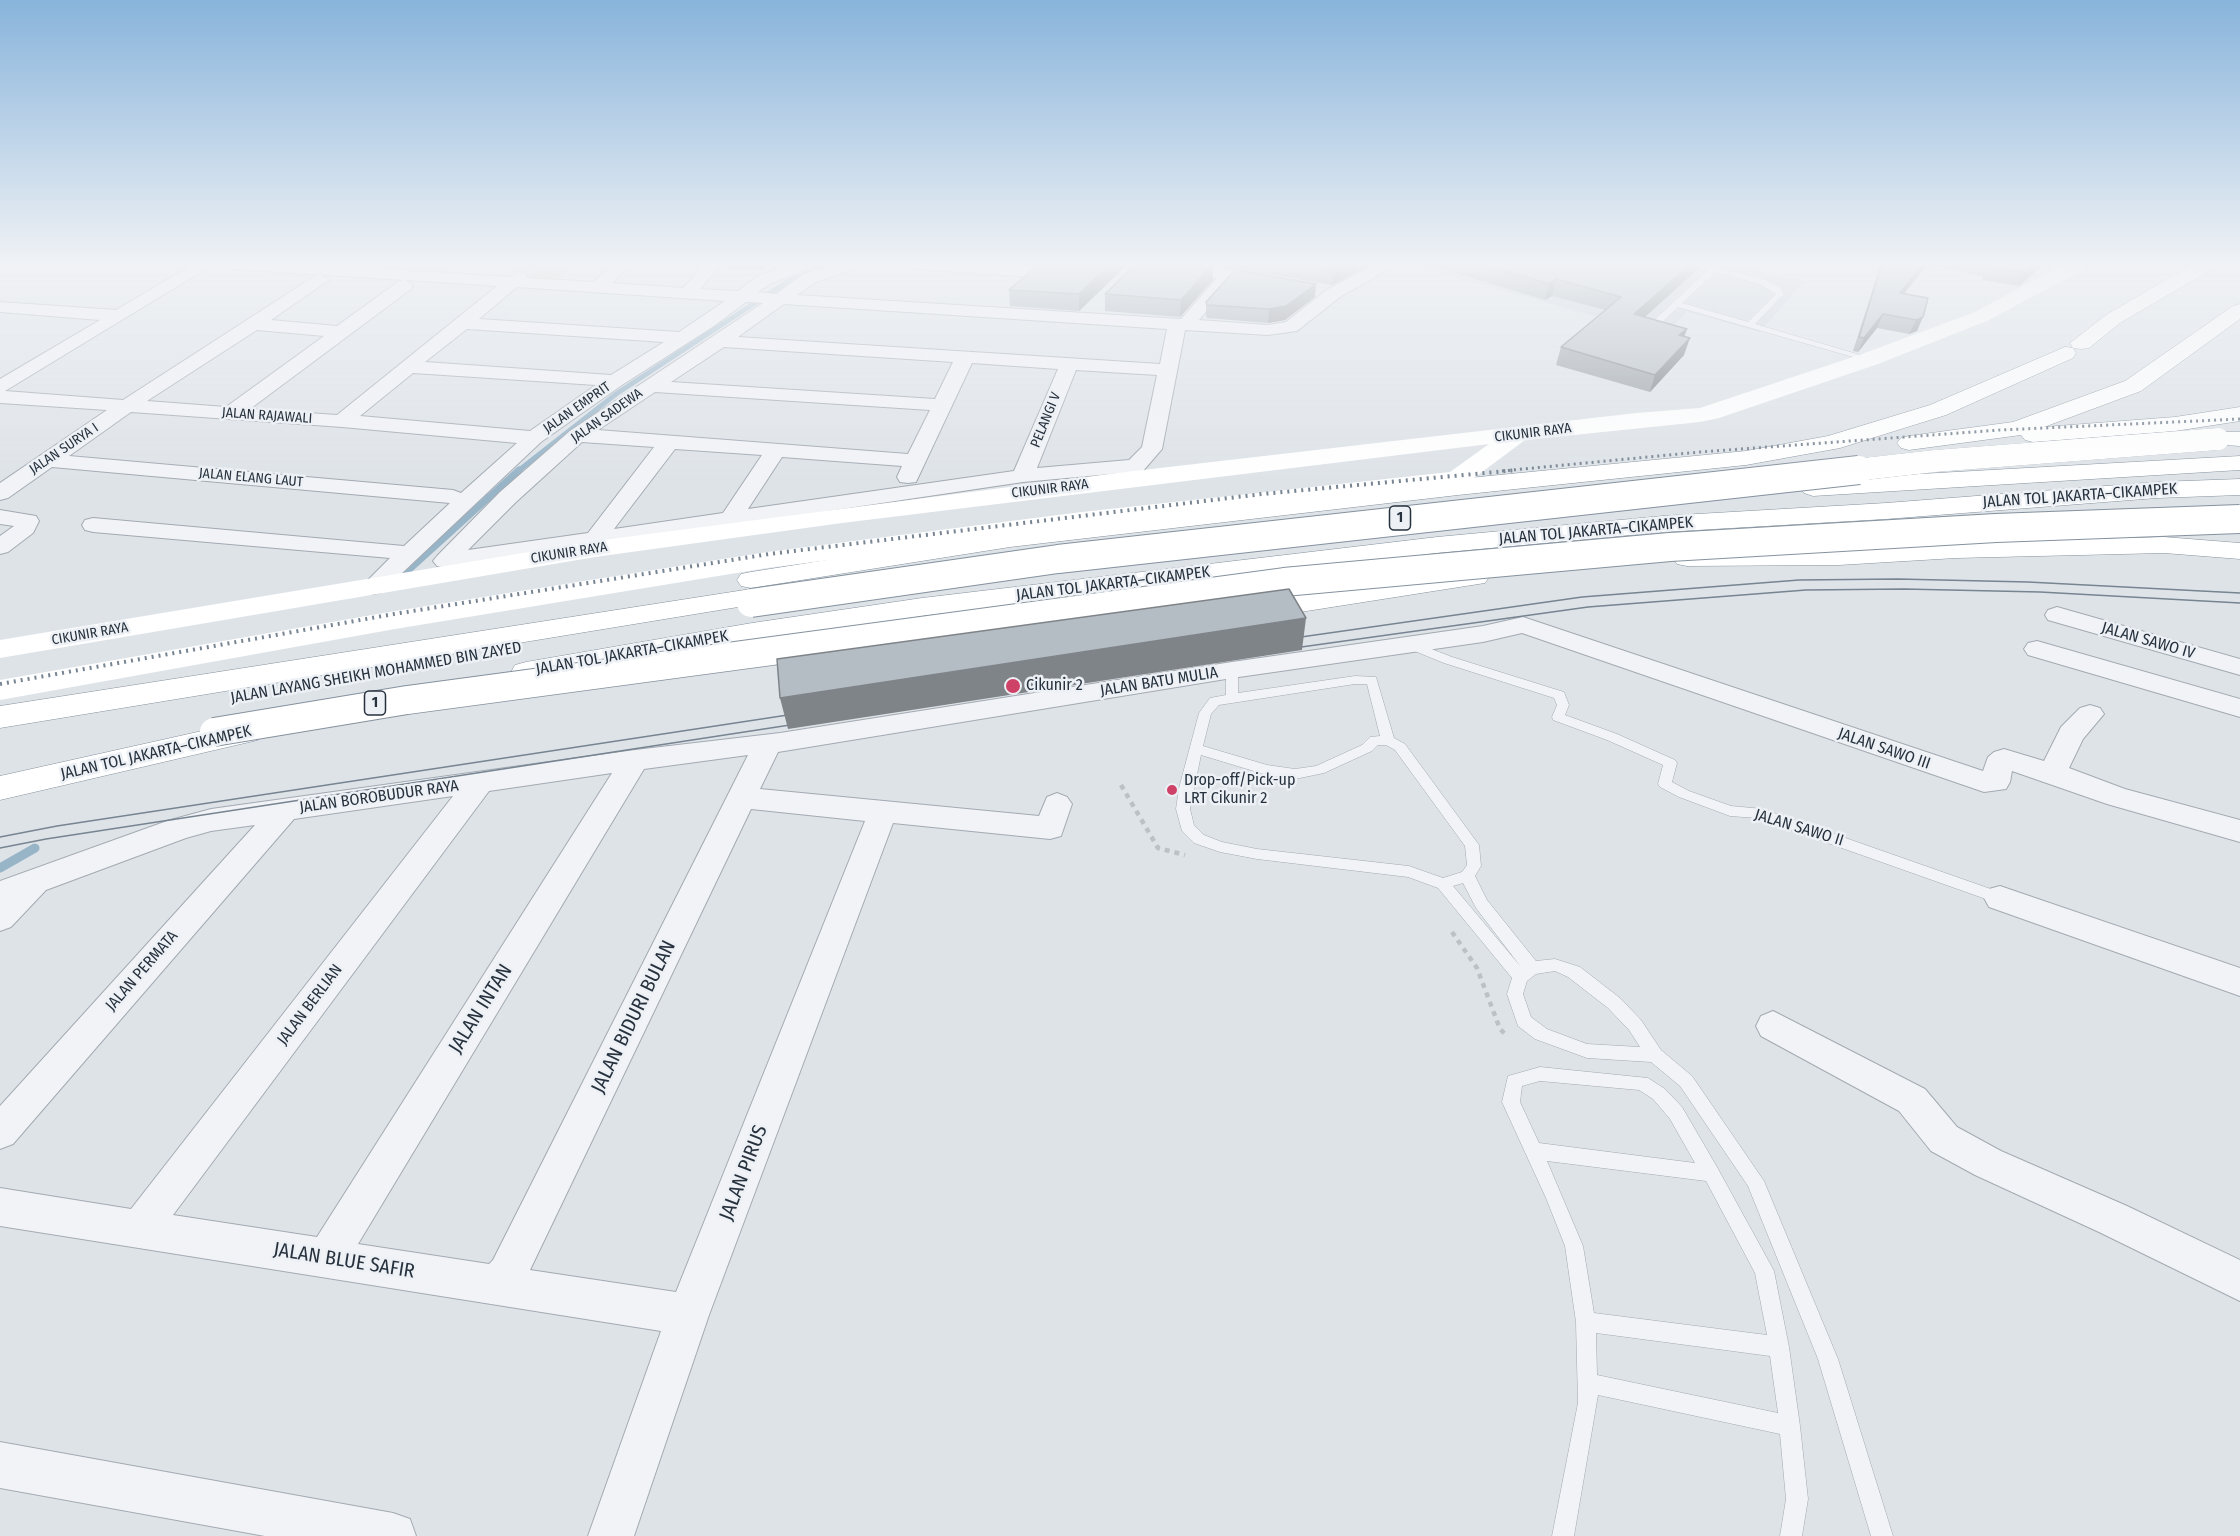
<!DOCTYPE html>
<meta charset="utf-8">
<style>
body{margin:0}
canvas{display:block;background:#dee3e8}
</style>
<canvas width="2240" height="1536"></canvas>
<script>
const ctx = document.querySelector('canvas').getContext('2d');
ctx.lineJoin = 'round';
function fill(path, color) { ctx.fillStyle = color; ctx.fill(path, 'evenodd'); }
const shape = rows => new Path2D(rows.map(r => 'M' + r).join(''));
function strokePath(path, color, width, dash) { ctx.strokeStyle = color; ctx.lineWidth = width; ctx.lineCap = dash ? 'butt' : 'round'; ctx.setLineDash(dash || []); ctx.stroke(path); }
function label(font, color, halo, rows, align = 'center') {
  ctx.font = font + ' "Fira Sans Condensed",sans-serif'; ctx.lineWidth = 5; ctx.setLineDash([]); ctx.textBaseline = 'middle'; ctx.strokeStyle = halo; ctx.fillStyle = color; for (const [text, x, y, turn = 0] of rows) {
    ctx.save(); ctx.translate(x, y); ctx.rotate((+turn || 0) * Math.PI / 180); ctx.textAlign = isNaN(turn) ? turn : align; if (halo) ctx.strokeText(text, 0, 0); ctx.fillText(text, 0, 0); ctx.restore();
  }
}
fill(shape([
 [1406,264,1726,264,1804,281,1760,332,1687,312,1664,335]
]), '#ccd2d9');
fill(shape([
 [542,264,574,264,555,281,525,279]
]), '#c6d1bf');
strokePath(shape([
 [518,471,616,394,790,280,831,264]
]), '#98b5c8', 5);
strokePath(shape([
 [401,577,519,470]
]), '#98b5c8', 7);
strokePath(shape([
 [0,868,35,848]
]), '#98b5c8', 9);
const lane = shape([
 [1690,264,1717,267,1766,280,1780,287,1784,294,1755,324,1874,359,1867,361,1678,307,1656,328,1650,328,1650,324,1708,270,1690,264],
 [1716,272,1760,284,1776,294,1748,322,1682,303,1716,272],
 [1411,641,1452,657,1564,692,1569,705,1565,715,1617,734,1675,760,1677,763,1672,782,1689,791,1731,806,1763,809,2005,894,2007,898,2005,902,2000,904,1757,818,1730,816,1679,797,1660,787,1658,784,1663,765,1607,740,1553,720,1552,717,1557,705,1554,698,1444,663,1407,648,1405,645,1407,642,1411,641],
 [1232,666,1238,670,1238,693,1355,676,1376,677,1394,738,1405,744,1479,845,1481,866,1475,876,1487,900,1536,961,1555,959,1580,967,1620,998,1641,1020,1661,1050,1692,1076,1764,1181,1838,1359,1893,1536,1871,1536,1818,1359,1748,1186,1680,1086,1651,1062,1587,1058,1535,1039,1518,1026,1507,994,1512,978,1438,888,1408,877,1257,859,1220,852,1194,843,1182,831,1176,809,1179,788,1199,713,1210,698,1226,695,1226,670,1232,666],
 [1355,684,1367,684,1380,736,1370,737,1362,745,1316,766,1295,769,1267,765,1203,746,1211,714,1219,705,1355,684],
 [1378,745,1386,745,1395,750,1465,846,1467,865,1462,872,1443,878,1409,866,1257,849,1222,842,1204,835,1194,825,1190,809,1201,755,1267,775,1295,779,1324,773,1372,751,1378,745],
 [1463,883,1476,908,1521,967,1453,886,1463,883],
 [1555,971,1568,977,1608,1008,1629,1030,1640,1047,1587,1044,1547,1029,1531,1017,1523,994,1527,981,1536,974,1555,971],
 [1540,1067,1648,1078,1665,1089,1682,1107,1717,1167,1774,1271,1789,1347,1800,1426,1808,1499,1802,1536,1780,1536,1786,1499,1780,1434,1598,1395,1574,1536,1552,1536,1578,1403,1576,1322,1565,1246,1546,1198,1502,1102,1508,1076,1540,1067],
 [1540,1081,1639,1090,1653,1099,1670,1119,1695,1163,1539,1143,1520,1102,1522,1086,1540,1081],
 [1547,1161,1706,1181,1755,1273,1767,1335,1594,1313,1583,1246,1547,1161],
 [1596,1333,1770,1356,1778,1413,1597,1375,1596,1333]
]);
const street = shape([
 [194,264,214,264,5,391,123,400,315,276,321,275,329,280,271,320,337,326,399,281,404,280,231,269,223,264,312,264,509,277,519,272,525,273,527,278,594,282,613,264,631,264,612,283,683,288,705,264,722,264,700,289,738,291,758,276,790,264,813,264,811,267,770,284,758,292,776,294,804,274,835,264,860,264,858,267,816,282,797,295,1181,319,1217,278,1164,269,1156,264,1194,264,1267,277,1273,278,1275,282,1273,286,1267,287,1233,281,1199,320,1268,325,1286,322,1328,289,1377,264,1398,264,1340,297,1297,331,1268,335,1185,330,1162,449,1143,471,1023,482,445,568,437,566,433,561,437,556,500,492,570,431,763,303,746,302,714,326,622,385,541,442,382,592,373,594,364,592,361,587,390,558,93,532,85,530,82,525,85,520,93,518,404,546,450,503,52,467,8,498,0,500,0,483,107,410,0,403,0,379,100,320,0,312,0,302,116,310,194,264],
 [406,280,497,286,337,415,250,409,411,289,413,285,406,280],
 [517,287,725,301,679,332,479,319,517,287],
 [784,304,1167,329,1160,364,738,337,784,304],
 [467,329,664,342,611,375,425,362,467,329],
 [257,330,324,336,226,407,147,401,257,330],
 [724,347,953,362,935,399,671,382,724,347],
 [972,363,1058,369,1014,471,748,509,782,457,902,466,897,477,900,482,908,483,916,482,972,363],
 [1076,370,1157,375,1142,447,1129,460,1037,468,1076,370],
 [413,373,596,385,530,431,360,416,413,373],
 [655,392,930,410,908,454,598,430,655,392],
 [131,412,342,427,517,443,461,493,453,490,69,456,131,412],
 [582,442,654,447,588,533,468,550,516,502,582,442],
 [675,449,762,455,723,513,614,529,675,449],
 [908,264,992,264,1034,267,1042,272,1034,277,916,269,908,264],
 [0,510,36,516,39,521,33,533,8,552,0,554,0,536,14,526,0,524,0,510],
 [2057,607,2240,659,2240,675,2048,620,2045,615,2048,610,2057,607],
 [1523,617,1983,771,1988,757,1994,752,2004,749,2044,761,2061,727,2080,708,2090,705,2100,708,2104,714,2083,739,2069,768,2125,789,2240,820,2240,842,2107,804,2012,771,2010,782,2006,789,1984,792,1522,633,1483,642,1232,678,778,752,760,789,1039,816,1047,797,1057,793,1067,797,1072,804,1061,836,1050,839,893,823,709,1315,634,1536,588,1536,661,1331,0,1226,0,1188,131,1209,453,796,294,819,13,1144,0,1149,0,1106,255,825,211,831,186,838,46,890,11,927,0,931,0,881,167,821,211,809,635,750,780,733,1232,662,1483,626,1523,617],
 [748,755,493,1260,489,1264,358,1244,644,769,748,755],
 [612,773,317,1237,173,1215,489,791,612,773],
 [751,809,865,821,676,1292,530,1270,751,809],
 [2037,641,2240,699,2240,717,2028,655,2024,649,2028,643,2037,641],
 [2000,886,2240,968,2240,996,1989,907,1984,898,1989,889,2000,886],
 [1773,1011,1925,1089,1957,1127,2001,1151,2127,1206,2240,1260,2240,1301,2099,1232,1975,1175,1931,1151,1899,1111,1761,1036,1756,1026,1761,1016,1773,1011],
 [0,1442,393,1513,410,1519,416,1536,265,1536,0,1488,0,1442]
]);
const highway = shape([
 [2193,264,2216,264,2214,268,2120,323,2089,348,2081,349,2073,348,2070,343,2106,315,2193,264],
 [2240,304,2240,319,2141,391,2044,427,2175,417,2240,407,2240,421,2175,431,2033,442,2025,440,2021,435,1909,450,1901,448,1897,443,1901,438,1909,436,2013,422,2125,381,2233,306,2240,304],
 [2065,347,2073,348,2076,353,2073,358,1946,415,1840,448,1746,465,1458,495,1010,547,751,588,741,586,737,580,741,574,751,572,1010,531,1458,479,1746,451,1828,436,1930,405,2065,347],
 [2218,432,2240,432,2240,446,2210,444,2206,439,2210,434,2218,432],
 [2240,456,2240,470,1813,496,1804,493,1800,488,1804,483,1813,480,2240,456],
 [2240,479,2240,495,2157,498,1886,519,1663,532,1437,553,922,616,752,641,526,682,515,679,511,672,515,665,526,662,752,623,922,598,1437,537,1663,516,1886,503,2157,482,2240,479],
 [2164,537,2240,543,2240,559,2164,553,1956,558,1839,565,1687,566,1677,564,1673,558,1677,552,1687,550,1839,549,1956,542,2164,537],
 [1475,569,1485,571,1489,577,1485,583,1294,613,1252,616,1242,613,1238,607,1242,601,1252,598,1294,595,1475,569],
 [783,584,793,586,797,592,793,598,0,728,0,706,783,584],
 [247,721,258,724,263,732,258,740,0,800,0,776,247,721]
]);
strokePath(lane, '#a3aab2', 1);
strokePath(street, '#a3aab2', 2);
strokePath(highway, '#85929e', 1);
strokePath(shape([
 [1121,785,1158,848,1185,855],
 [1452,932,1477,968,1500,1029,1505,1034]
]), '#bcc1c6', 4.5, [5, 5]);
fill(lane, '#f1f3f6');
fill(street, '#f1f3f6');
fill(shape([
 [2064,264,2088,264,2086,268,1989,320,1878,364,1719,418,1700,422,1525,440,1466,484,1457,487,1082,528,767,568,395,629,0,700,0,680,395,611,767,552,1082,512,1450,472,1489,444,842,523,595,557,0,658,0,640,595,541,1117,473,1636,413,1700,408,1862,354,1975,312,2064,264]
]), '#fff');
fill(highway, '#fff');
strokePath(shape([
 [1287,639,1582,597,1799,580,1898,579,2028,582,2240,593],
 [1287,649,1588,607,1806,590,1904,589,2040,592,2240,603],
 [0,837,57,826,801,713],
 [0,848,46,839,803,723]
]), '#778491', 1.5);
strokePath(shape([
 [1502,471,1700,452,2000,430,2240,419]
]), '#778491', 3, [2, 4]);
strokePath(shape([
 [0,684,394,614,769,554,1262,494,1517,470]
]), '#778491', 4, [2, 5]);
const highwayBridgeFar1 = shape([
 [1846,471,1935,461,2218,439]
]);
const highwayBridge = shape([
 [751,603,1058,559,1859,470],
 [214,732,407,700,1284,582,1670,547,1996,528,2240,519]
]);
strokePath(highwayBridgeFar1, '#85929e', 22, []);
strokePath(highwayBridge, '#85929e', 30, []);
strokePath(highwayBridgeFar1, '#fff', 22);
strokePath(highwayBridge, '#fff', 28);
fill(shape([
 [726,264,767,264,762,270,727,268],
 [1128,264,1079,311,1010,306,1009,290],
 [1136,264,1372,264,1332,285,1213,265,1213,280,1180,317,1105,311,1105,294],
 [1426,264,1700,264,1698,269,1645,317,1684,337,1684,355,1650,392,1556,365,1561,347,1605,310,1552,296,1545,300],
 [1872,264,2044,264,2019,286,1983,280,1983,276,1927,265,1904,293,1928,298,1917,331,1909,334,1877,328,1858,352,1853,351,1880,266],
 [1315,297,1285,320,1268,323,1207,318,1206,316,1206,302]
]), '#9ca3a9');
fill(shape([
 [761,264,767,264,762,270],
 [1111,264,1128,264,1079,311,1079,294],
 [1213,264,1213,280,1180,317,1181,300],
 [1342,264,1372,264,1332,285,1334,268],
 [1691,264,1700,264,1698,269,1629,331,1634,314],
 [1923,264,1928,264,1894,306,1900,293],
 [2035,264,2044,264,2019,286,2025,273],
 [1556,279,1552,296,1545,300,1549,284],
 [1316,284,1315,297,1285,320,1268,323,1269,309],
 [1883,314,1877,328,1858,352,1864,338],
 [1923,317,1917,331,1909,334,1916,320],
 [1687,329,1681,346,1679,335],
 [1690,338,1684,355,1650,392,1655,375],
 [1306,618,1302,650,788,729,780,698]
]), '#7f8489');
const building = shape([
 [1039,264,1111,264,1079,294,1009,290,1039,264],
 [1136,264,1213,264,1181,300,1105,294,1136,264],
 [1308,264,1342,264,1334,268,1308,264],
 [1483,264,1691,264,1634,314,1687,329,1679,335,1690,338,1655,375,1561,347,1621,297,1556,279,1549,284,1483,264],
 [1882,264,1923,264,1900,293,1928,298,1923,317,1916,320,1883,314,1864,338,1859,337,1882,264],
 [1989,264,2035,264,2025,273,1989,266,1989,264],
 [1235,270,1316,284,1286,306,1269,309,1207,305,1206,302,1235,270],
 [1289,589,1306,618,780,698,777,659,1289,589]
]);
fill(building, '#b5bdc4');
strokePath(building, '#7f8489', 1.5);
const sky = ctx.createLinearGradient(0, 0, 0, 479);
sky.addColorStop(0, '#88b4db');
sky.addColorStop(0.55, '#f0f2f5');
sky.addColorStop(1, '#f0f2f500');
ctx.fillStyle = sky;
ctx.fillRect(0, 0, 2240, 479);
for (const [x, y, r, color] of [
 [1013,686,8,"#ce4267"],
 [1172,790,6,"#ce4267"]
]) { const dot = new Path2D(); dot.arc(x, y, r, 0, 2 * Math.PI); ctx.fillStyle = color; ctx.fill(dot); strokePath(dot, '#edf1f5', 2); }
label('14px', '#27323e', '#edf1f5', [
 ["JALAN EMPRIT",577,408,-35],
 ["JALAN RAJAWALI",267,416,4],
 ["JALAN SADEWA",607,416,-35],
 ["PELANGI V",1046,420,-68],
 ["CIKUNIR RAYA",1533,433,-7],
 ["JALAN SURYA I",64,449,-34],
 ["JALAN ELANG LAUT",251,478,5],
 ["CIKUNIR RAYA",1050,489,-7],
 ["CIKUNIR RAYA",569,553,-9],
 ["CIKUNIR RAYA",90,634,-10]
]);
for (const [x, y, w] of [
 [1400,518,21],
 [375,703,21]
]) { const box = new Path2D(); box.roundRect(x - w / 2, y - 12, w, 24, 4.5); ctx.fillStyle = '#edf1f5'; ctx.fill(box); strokePath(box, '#27323e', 1.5); }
label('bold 15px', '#27323e', null, [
 ["1",1400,518],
 ["1",375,703]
]);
label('16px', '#27323e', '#edf1f5', [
 ["JALAN TOL JAKARTA–CIKAMPEK",2080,496,-4],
 ["JALAN TOL JAKARTA–CIKAMPEK",1596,531,-5],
 ["JALAN TOL JAKARTA–CIKAMPEK",1113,584,-7],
 ["JALAN SAWO IV",2148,641,16],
 ["JALAN TOL JAKARTA–CIKAMPEK",632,653,-10],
 ["JALAN LAYANG SHEIKH MOHAMMED BIN ZAYED",376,673,-10],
 ["JALAN BATU MULIA",1159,682,-9],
 ["JALAN SAWO III",1884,749,19],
 ["JALAN TOL JAKARTA–CIKAMPEK",156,753,-13],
 ["JALAN BOROBUDUR RAYA",379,797,-8],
 ["JALAN SAWO II",1799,828,17],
 ["JALAN PERMATA",142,971,-49],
 ["JALAN BERLIAN",310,1005,-53]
]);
label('16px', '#27323e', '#edf1f5', [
 ["Cikunir 2",1026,686],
 ["Drop-off/Pick-up",1184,781],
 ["LRT Cikunir 2",1184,799]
], 'left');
label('20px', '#27323e', '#edf1f5', [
 ["JALAN INTAN",481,1009,-58],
 ["JALAN BIDURI BULAN",634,1017,-64],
 ["JALAN PIRUS",744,1173,-69],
 ["JALAN BLUE SAFIR",344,1261,9]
]);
</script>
